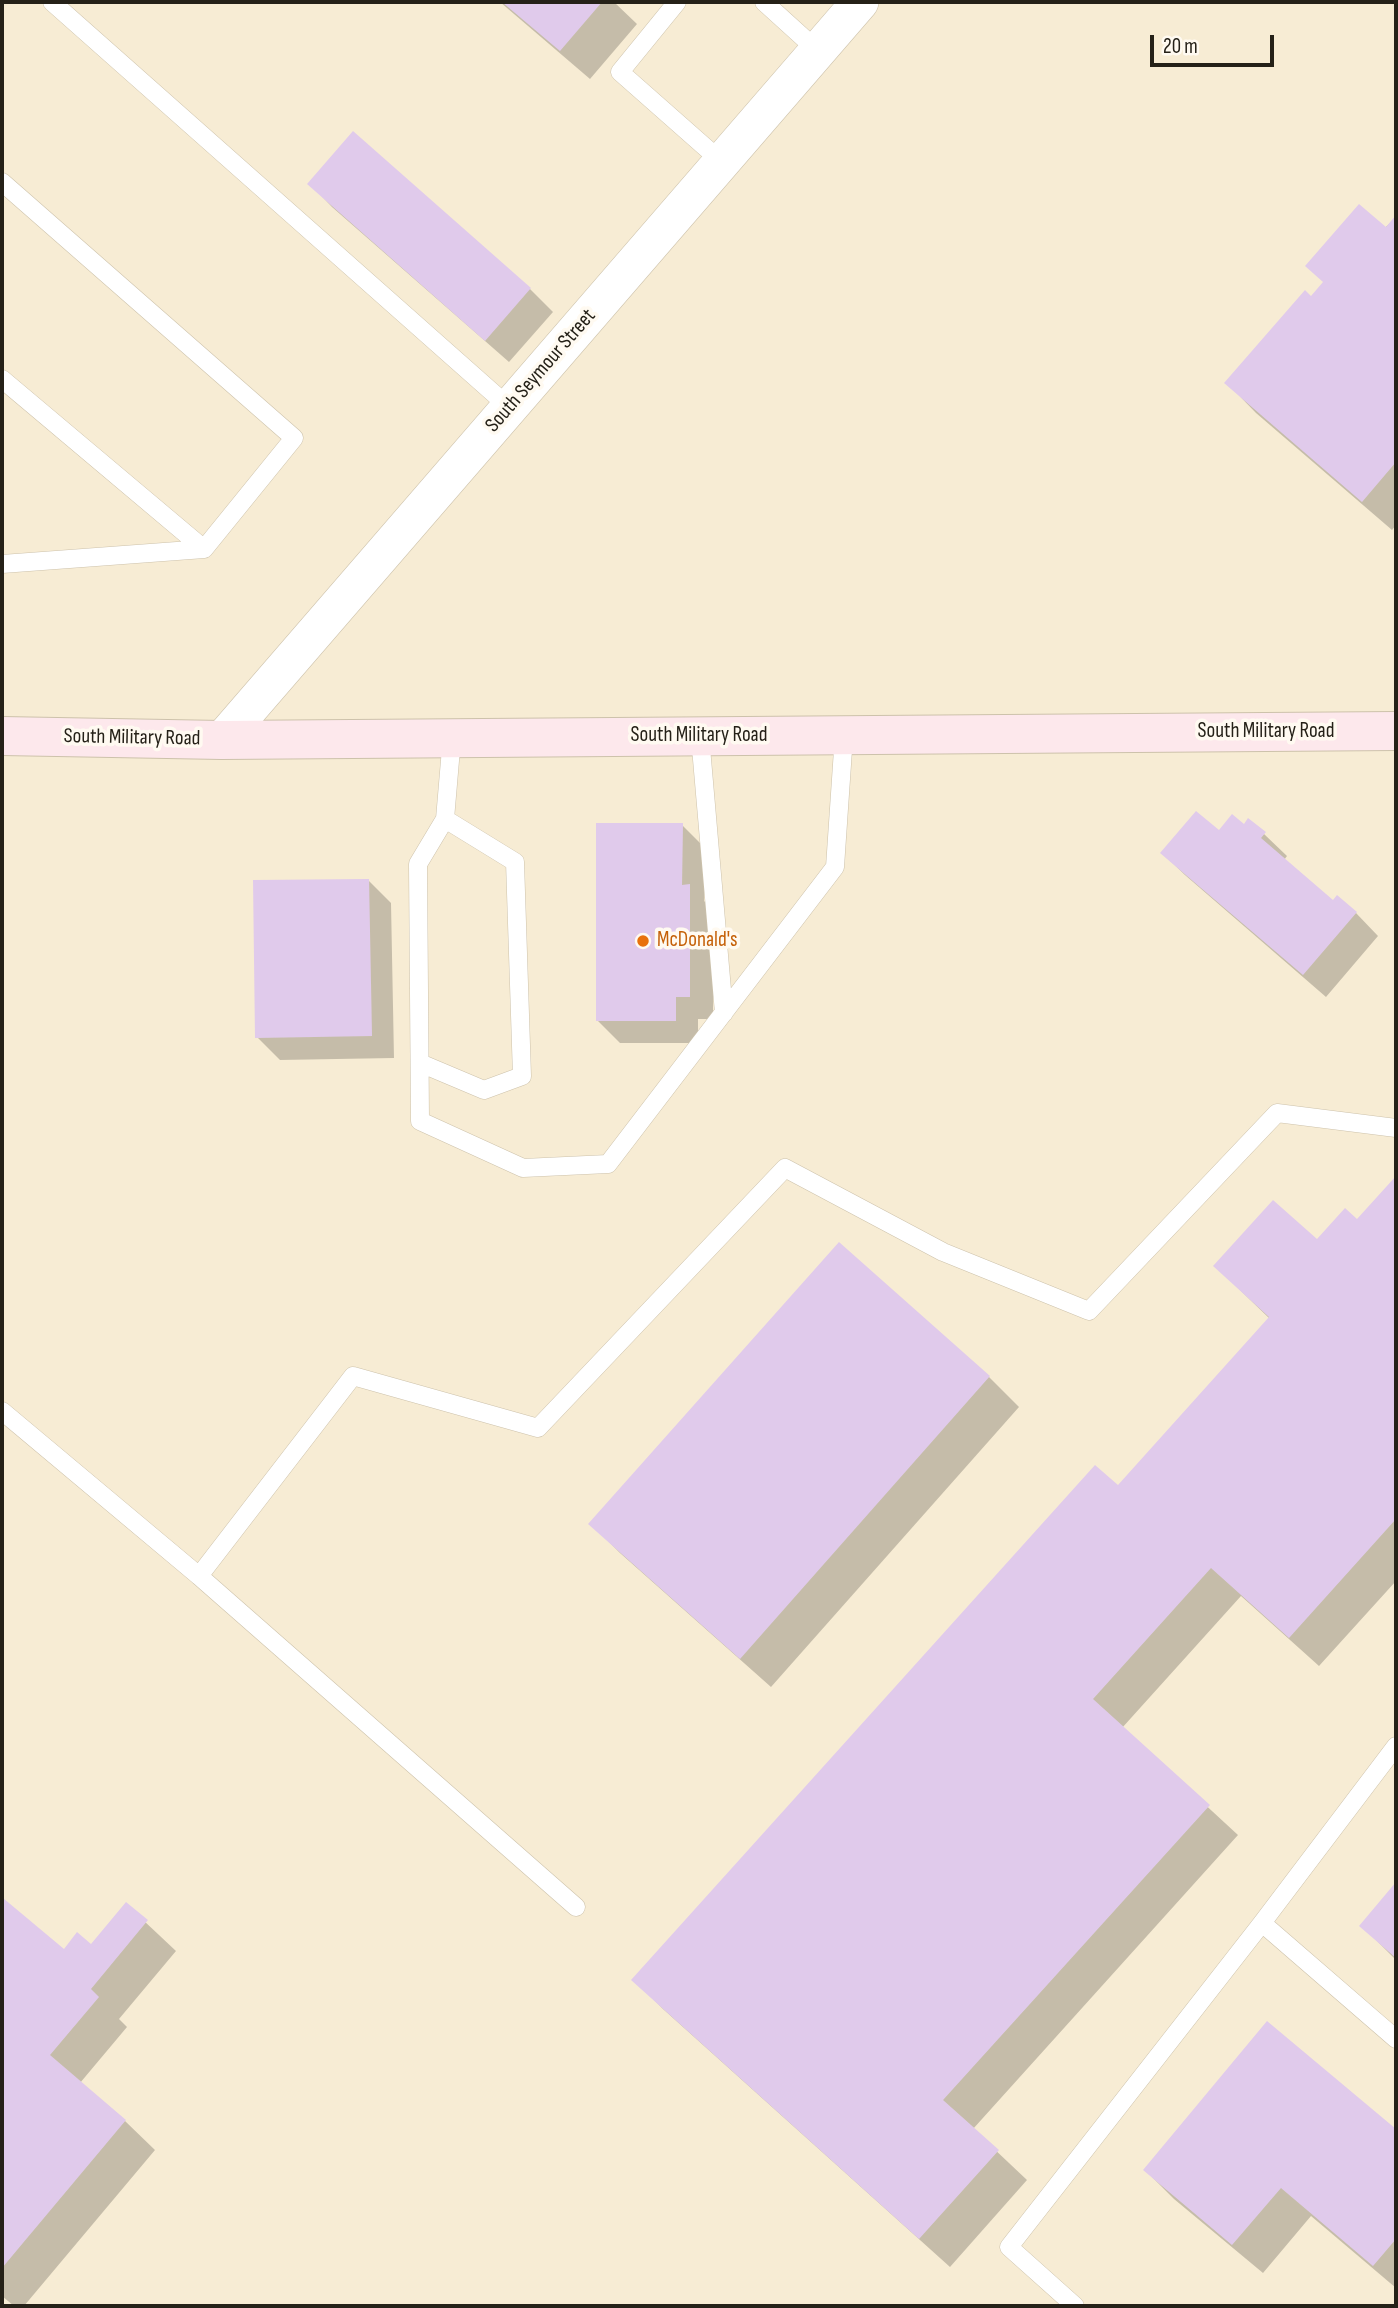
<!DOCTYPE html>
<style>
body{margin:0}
#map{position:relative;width:1398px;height:2308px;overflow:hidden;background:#f7ecd4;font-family:"Sofia Sans Condensed",sans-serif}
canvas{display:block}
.frame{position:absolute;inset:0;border:4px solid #252118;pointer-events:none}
.scale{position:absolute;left:1150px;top:35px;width:124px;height:32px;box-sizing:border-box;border:4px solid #252118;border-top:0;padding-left:9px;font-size:21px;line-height:24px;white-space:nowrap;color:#252118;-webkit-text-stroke:5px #fffaf1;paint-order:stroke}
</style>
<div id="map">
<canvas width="1398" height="2308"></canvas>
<div class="frame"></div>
<div class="scale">20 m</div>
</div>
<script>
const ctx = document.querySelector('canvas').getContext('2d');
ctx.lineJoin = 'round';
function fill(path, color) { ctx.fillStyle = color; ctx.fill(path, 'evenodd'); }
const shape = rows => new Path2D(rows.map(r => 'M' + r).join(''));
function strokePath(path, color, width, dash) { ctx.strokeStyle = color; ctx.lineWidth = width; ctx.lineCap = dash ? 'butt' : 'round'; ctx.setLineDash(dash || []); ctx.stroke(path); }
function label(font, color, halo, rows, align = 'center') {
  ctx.font = font + ' "Sofia Sans Condensed",sans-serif'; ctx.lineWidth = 7; ctx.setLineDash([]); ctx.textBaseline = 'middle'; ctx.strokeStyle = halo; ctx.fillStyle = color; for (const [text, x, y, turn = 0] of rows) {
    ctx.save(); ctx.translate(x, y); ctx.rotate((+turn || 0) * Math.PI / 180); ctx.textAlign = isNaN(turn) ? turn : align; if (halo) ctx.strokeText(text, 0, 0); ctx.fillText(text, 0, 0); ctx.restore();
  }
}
fill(shape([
 [500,2,614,2,637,24,590,79],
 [354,134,530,289,553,312,509,362,332,207,310,184],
 [1396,217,1396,525,1392,530,1256,413,1227,383],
 [682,825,705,848,704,901,713,909,713,1019,698,1019,698,1043,620,1043,597,1020],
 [1244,826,1264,834,1287,856,1284,860,1333,903,1356,913,1378,936,1326,997,1185,875,1162,853],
 [368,880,391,903,394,1058,280,1060,257,1037],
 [1396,1179,1396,1581,1319,1666,1241,1596,1122,1728,1238,1835,973,2129,1027,2180,950,2267,663,2009,634,1980,1118,1488,1270,1319,1215,1266,1317,1242,1358,1222],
 [839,1244,989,1377,1019,1407,771,1687,620,1553,591,1524],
 [1396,1885,1396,1960,1362,1926],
 [4,1901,64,1951,91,1946,126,1904,176,1951,119,2019,127,2027,80,2083,125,2121,155,2150,24,2306,14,2306,2,2296,2,1903],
 [1268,2024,1396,2132,1396,2288,1311,2216,1263,2273,1174,2199,1145,2170]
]), '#0003');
fill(shape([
 [502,2,602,2,560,51],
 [353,131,531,288,485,341,307,184],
 [1359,204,1386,227,1396,215,1396,462,1362,502,1224,383,1305,290,1311,296,1323,282,1305,266],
 [1196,811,1219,830,1232,814,1244,824,1248,818,1266,832,1261,838,1333,900,1337,895,1357,912,1303,975,1160,853],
 [596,823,683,823,682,885,690,884,690,997,676,997,676,1021,596,1021],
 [369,879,372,1036,255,1038,253,880],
 [1396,1176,1396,1519,1289,1638,1211,1568,1093,1699,1210,1805,943,2100,999,2150,919,2239,631,1980,1095,1465,1118,1485,1269,1317,1213,1266,1273,1200,1317,1239,1345,1208,1357,1219],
 [839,1242,990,1376,740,1659,588,1524],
 [1396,1882,1396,1958,1359,1926],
 [3,1898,64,1949,77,1932,91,1944,126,1902,148,1920,91,1989,99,1997,50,2055,126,2120,2,2268],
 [1267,2021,1396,2129,1396,2239,1373,2266,1281,2188,1232,2245,1143,2170]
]), '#e0caeb');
const lane = shape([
 [52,2,509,407],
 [677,2,620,72,722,162],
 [764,2,818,51],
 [2,182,294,438,204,549,2,379],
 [2,564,204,549],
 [700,736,724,1013],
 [452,737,445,819,418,864,420,1121,523,1168,608,1164,835,867,844,735],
 [420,1063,484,1090,522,1076,515,862,445,819],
 [2,1411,199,1576,353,1376,538,1428,785,1168,943,1252,1089,1311,1277,1113,1396,1128],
 [199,1576,576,1907],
 [1262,1923,1396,2039],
 [1075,2306,1009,2247,1262,1923,1396,1746]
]);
const street = shape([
 [222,740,860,2]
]);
const secondary = shape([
 [2,736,222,740,1396,731]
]);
strokePath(lane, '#cdc2ab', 19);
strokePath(street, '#cdc2ab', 38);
strokePath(secondary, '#cdc2ab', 40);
strokePath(lane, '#fff', 18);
strokePath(street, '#fff', 37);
strokePath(secondary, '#fde8ec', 38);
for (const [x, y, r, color] of [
 [643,941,7,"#e8710a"]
]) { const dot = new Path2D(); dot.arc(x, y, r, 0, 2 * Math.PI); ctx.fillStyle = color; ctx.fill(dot); strokePath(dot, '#fffaf1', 2.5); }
label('21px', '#252118', '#fffaf1', [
 ["South Seymour Street",541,371,-49],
 ["South Military Road",1266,732],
 ["South Military Road",699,736],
 ["South Military Road",132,738,1]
]);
label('21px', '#c56008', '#fffaf1', [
 ["McDonald's",657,941]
], 'left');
</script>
